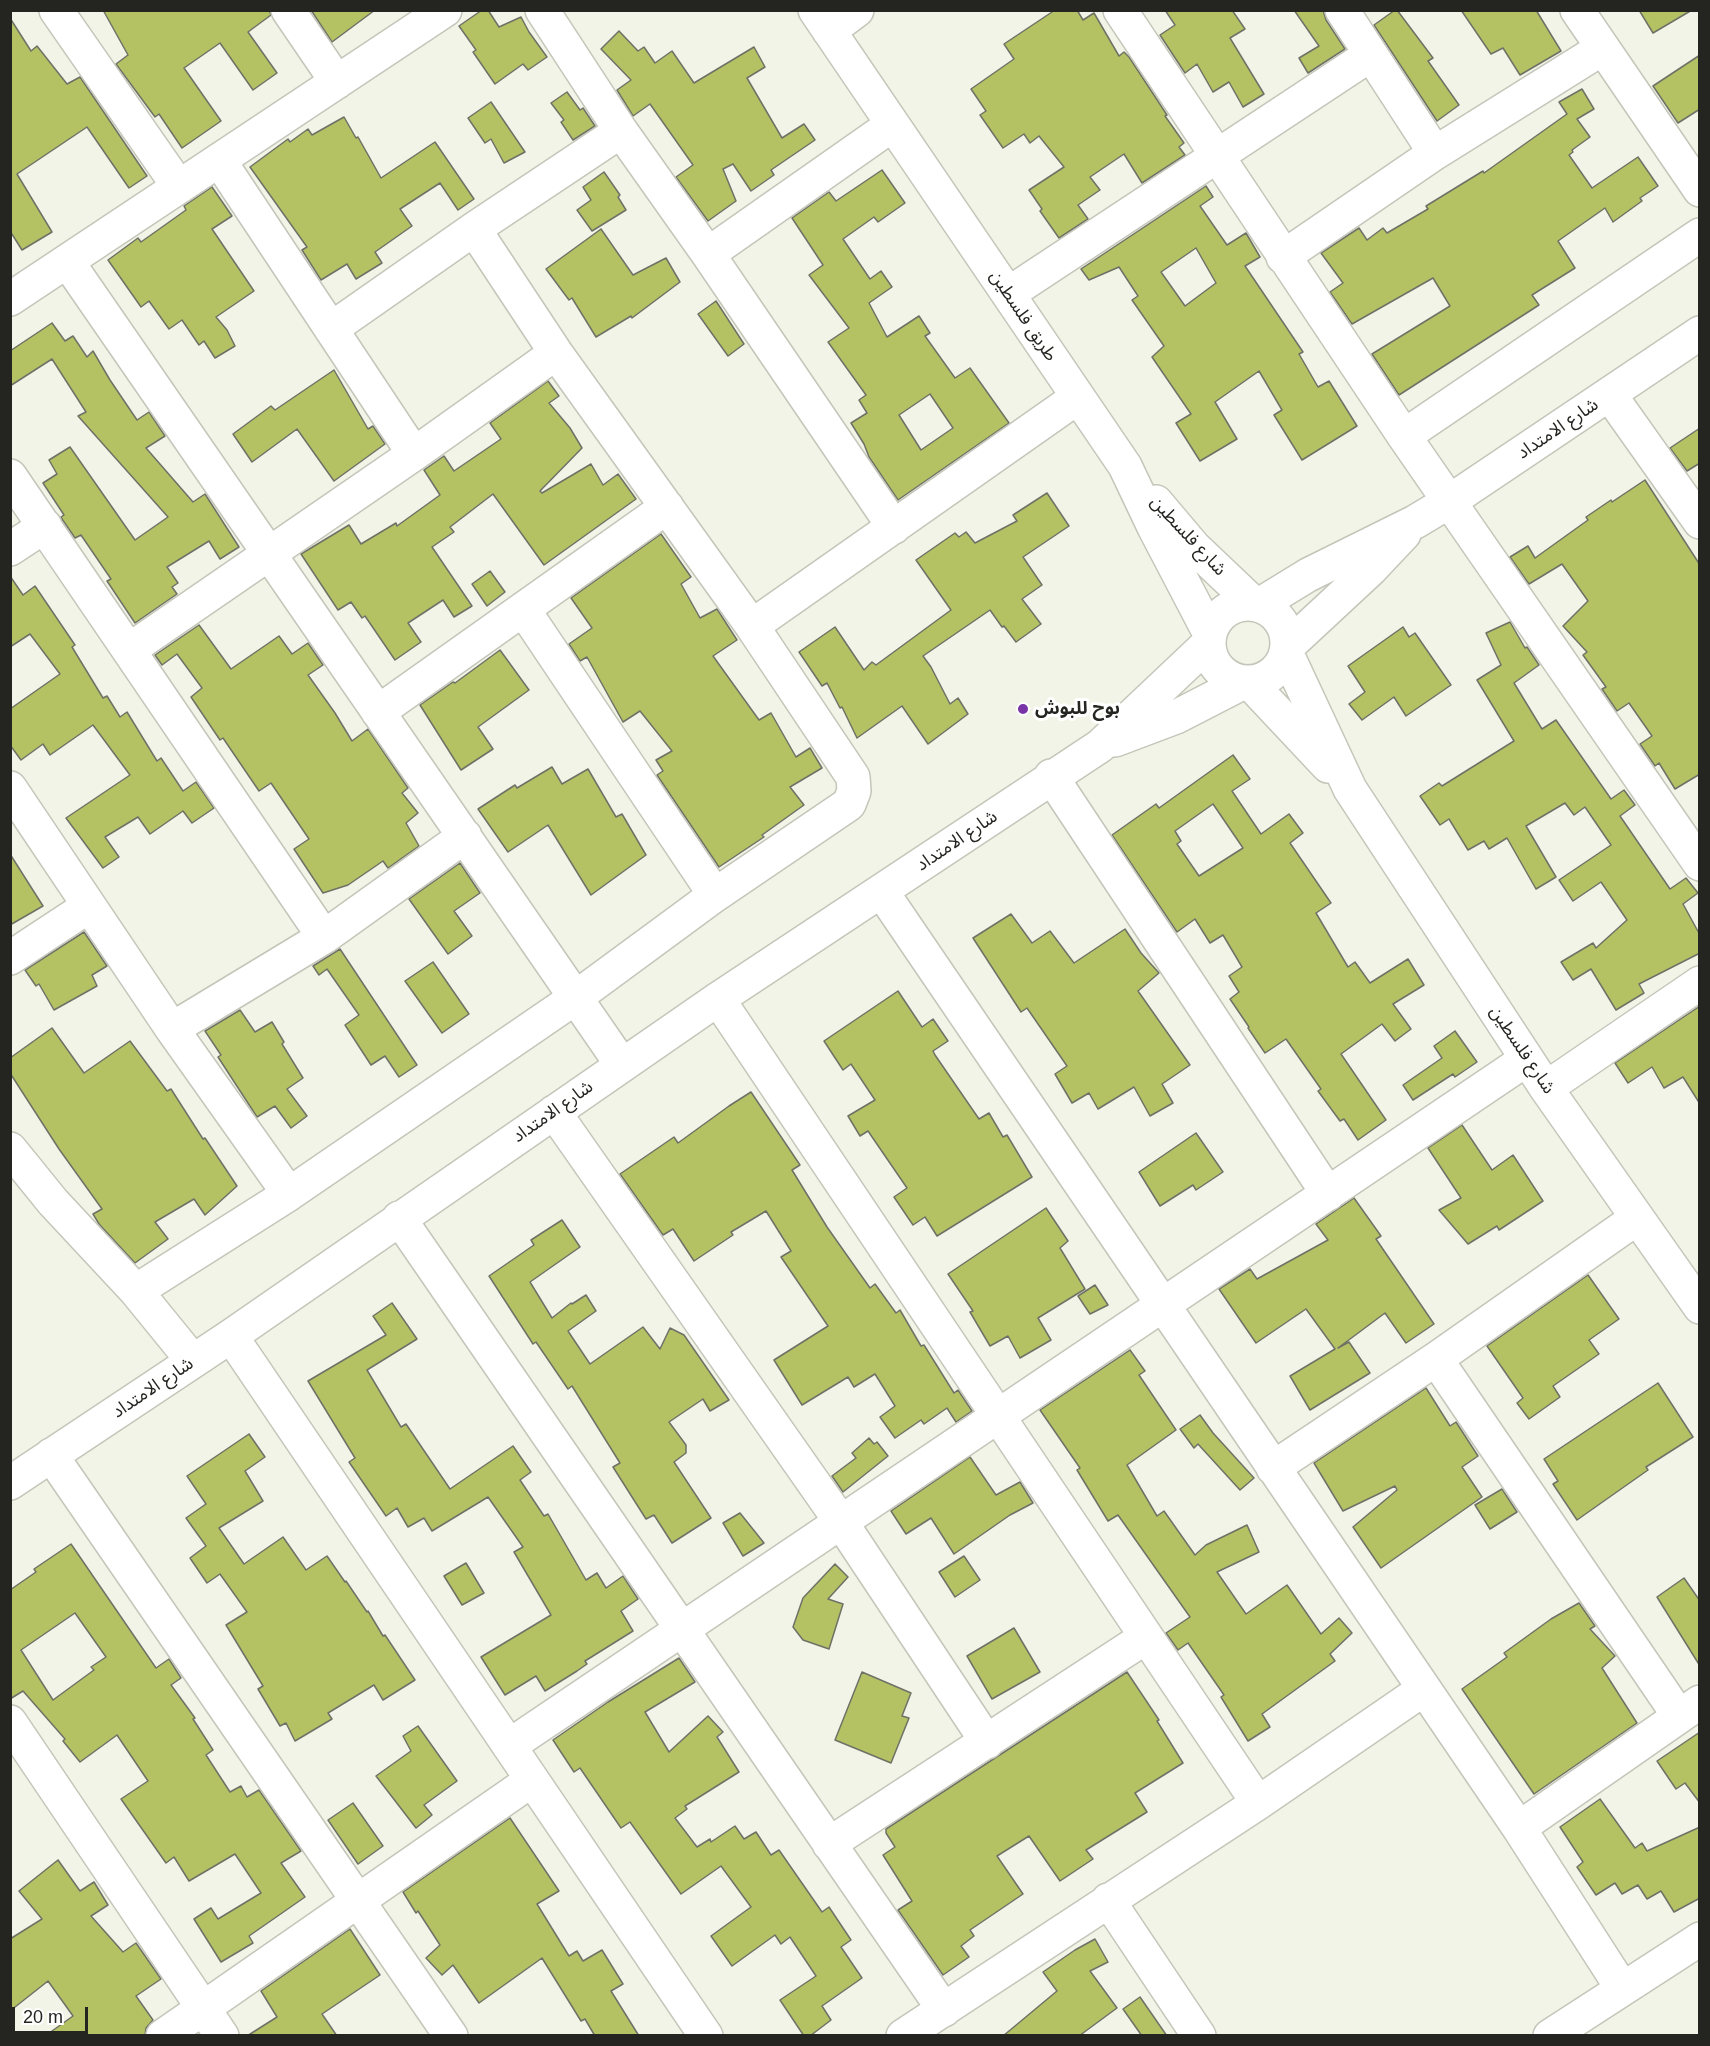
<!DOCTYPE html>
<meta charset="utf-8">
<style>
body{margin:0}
#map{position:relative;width:1710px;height:2046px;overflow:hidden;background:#f1f4e6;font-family:Arial,sans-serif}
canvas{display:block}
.frame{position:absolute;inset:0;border:12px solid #242520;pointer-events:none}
.scale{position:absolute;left:12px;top:2007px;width:76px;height:27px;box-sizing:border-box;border:3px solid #242520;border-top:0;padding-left:8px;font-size:18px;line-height:21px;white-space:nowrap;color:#242520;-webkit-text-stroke:4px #fff;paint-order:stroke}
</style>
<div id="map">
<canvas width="1710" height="2046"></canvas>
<div class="frame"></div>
<div class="scale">20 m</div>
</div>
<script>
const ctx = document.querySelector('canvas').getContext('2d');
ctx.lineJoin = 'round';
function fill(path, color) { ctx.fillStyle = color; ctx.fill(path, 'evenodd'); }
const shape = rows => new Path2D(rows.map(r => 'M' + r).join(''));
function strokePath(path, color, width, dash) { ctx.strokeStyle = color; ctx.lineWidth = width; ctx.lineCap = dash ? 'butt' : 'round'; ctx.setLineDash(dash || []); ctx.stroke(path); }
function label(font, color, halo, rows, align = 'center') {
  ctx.font = font + ' Arial,"Noto Sans Arabic",sans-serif'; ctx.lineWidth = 6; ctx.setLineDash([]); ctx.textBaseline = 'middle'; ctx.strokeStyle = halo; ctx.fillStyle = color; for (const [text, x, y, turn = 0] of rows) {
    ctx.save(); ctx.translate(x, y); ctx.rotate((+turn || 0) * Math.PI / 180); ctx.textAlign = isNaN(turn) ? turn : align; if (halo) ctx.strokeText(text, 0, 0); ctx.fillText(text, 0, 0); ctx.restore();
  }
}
const building = shape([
 [103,10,269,10,271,15,248,32,277,73,253,90,220,43,184,68,221,121,182,148,159,114,155,117,116,64,128,55,103,10],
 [311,10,375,10,332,42,311,10],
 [482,10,488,10,499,27,521,17,529,32,547,57,528,70,523,64,495,84,473,52,476,50,459,26,482,10],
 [1055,10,1077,10,1083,20,1094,13,1119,56,1124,52,1129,57,1167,115,1165,116,1184,143,1179,147,1185,155,1142,183,1124,154,1090,177,1100,190,1078,205,1088,219,1059,238,1040,211,1042,209,1029,190,1064,167,1039,136,1030,143,1024,134,1003,148,980,115,986,111,971,89,1014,59,1004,44,1055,10],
 [1165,10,1232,10,1245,29,1230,38,1264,94,1243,107,1229,82,1213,92,1197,64,1185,73,1160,35,1175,25,1165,10],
 [1294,10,1323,10,1326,20,1345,49,1308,73,1299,58,1319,46,1294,10],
 [1395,10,1397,10,1433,58,1428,61,1459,105,1437,121,1374,25,1395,10],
 [1461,10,1536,10,1561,51,1520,75,1503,48,1491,54,1461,10],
 [1639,10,1692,10,1653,33,1639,10],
 [10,18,31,51,37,46,67,84,80,77,147,176,129,188,87,127,17,174,52,232,22,250,10,231,10,18],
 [619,31,638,51,644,47,655,63,672,51,694,83,754,47,765,67,747,78,782,138,804,124,815,140,771,170,774,175,751,191,733,164,723,169,736,201,708,221,676,177,693,165,650,104,633,116,617,90,631,80,601,49,619,31],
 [1700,55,1700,109,1678,123,1653,86,1700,55],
 [1582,89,1594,109,1577,119,1590,137,1572,150,1573,152,1569,155,1592,188,1638,157,1658,186,1640,198,1642,201,1613,222,1605,208,1558,241,1575,268,1532,295,1539,305,1399,395,1372,354,1450,306,1433,278,1352,324,1330,292,1343,283,1321,253,1359,228,1367,240,1383,228,1387,233,1428,209,1426,206,1483,171,1484,173,1567,114,1559,102,1582,89],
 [567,92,580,110,583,108,595,126,573,140,561,122,564,120,551,103,567,92],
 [491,102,525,152,504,163,491,139,485,143,468,118,491,102],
 [344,117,356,138,358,137,381,178,435,142,474,199,458,210,440,183,400,209,412,226,375,252,382,263,356,279,347,264,321,280,302,250,307,247,250,167,288,139,290,142,308,129,312,135,344,117],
 [882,170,905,203,878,222,874,217,843,239,870,279,881,271,892,287,869,303,887,337,919,316,930,333,925,336,955,378,970,368,1009,423,898,500,869,457,864,444,851,423,867,413,859,400,866,395,828,342,849,328,809,275,823,265,792,218,829,192,836,201,882,170],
 [930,394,953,428,921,450,899,415,930,394],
 [604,172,620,195,618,197,626,210,592,231,577,210,591,200,583,187,604,172],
 [1206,186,1213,197,1200,206,1227,245,1246,233,1260,257,1245,266,1303,352,1299,354,1318,387,1329,381,1357,426,1302,460,1274,415,1282,410,1259,371,1215,402,1237,439,1200,461,1176,423,1191,414,1152,357,1164,346,1132,300,1138,296,1119,267,1089,280,1081,269,1206,186],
 [1196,248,1216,283,1185,306,1161,272,1196,248],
 [212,187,232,216,212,229,254,291,216,317,227,330,235,346,215,358,204,341,199,345,182,320,169,329,149,301,141,307,108,260,138,238,141,242,186,210,184,206,212,187],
 [601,229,633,275,666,258,680,282,632,318,631,316,596,337,572,298,569,300,546,269,601,229],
 [716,301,744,344,728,356,698,314,716,301],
 [52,323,65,341,73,336,87,357,93,351,110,380,137,420,149,412,165,436,146,448,193,502,205,494,239,547,220,559,209,541,167,567,178,583,172,587,177,594,135,623,107,581,111,579,81,535,75,538,62,519,61,517,64,515,43,483,57,474,49,460,70,447,135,540,168,517,78,416,86,412,52,359,10,386,10,351,52,323],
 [334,370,368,429,373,426,385,444,334,481,297,429,252,462,233,434,271,406,275,410,334,370],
 [548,381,559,396,549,403,570,428,582,448,540,491,542,493,591,464,603,485,618,474,636,499,544,565,493,494,450,527,454,532,432,547,472,606,454,617,443,600,408,623,421,642,395,660,365,616,362,618,351,602,338,610,301,554,349,525,361,544,396,523,397,526,440,495,424,470,444,456,454,471,501,439,490,423,548,381],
 [1700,428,1700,463,1687,471,1670,448,1700,428],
 [1645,480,1700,565,1700,774,1675,789,1659,763,1655,766,1640,744,1652,736,1629,703,1617,711,1602,689,1606,687,1583,655,1587,652,1563,626,1588,601,1562,564,1529,584,1510,557,1528,546,1535,558,1588,520,1586,517,1611,500,1612,502,1645,480],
 [1047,493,1069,526,1023,557,1042,585,1022,599,1041,624,1016,642,1004,626,1002,627,990,610,923,656,931,667,950,704,958,698,968,714,928,744,902,706,857,738,842,707,840,708,827,683,822,686,799,652,835,627,864,670,872,662,876,665,951,610,916,560,955,533,959,537,966,532,975,543,1017,521,1013,515,1047,493],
 [661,534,691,577,681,584,700,618,717,609,737,640,713,656,759,720,771,713,796,757,810,748,822,768,790,787,804,805,762,835,764,837,719,867,657,775,663,771,656,760,672,751,640,711,623,722,587,657,580,661,569,644,592,628,571,598,661,534],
 [490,571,505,592,487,606,472,584,490,571],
 [10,576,23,595,35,586,75,645,72,647,103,698,107,696,120,717,127,712,157,761,161,758,183,791,196,782,214,808,192,823,183,811,150,834,138,817,105,837,119,857,103,868,66,818,130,775,93,725,50,755,43,744,21,760,10,745,10,709,60,674,30,634,10,647,10,576],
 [1510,622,1525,648,1527,647,1539,665,1514,683,1542,729,1556,720,1611,799,1624,790,1635,805,1620,816,1670,889,1686,878,1698,893,1683,904,1700,935,1700,953,1639,984,1644,993,1616,1010,1591,969,1573,980,1561,962,1593,943,1596,948,1627,920,1601,882,1573,901,1559,880,1611,845,1585,807,1574,815,1565,803,1526,826,1556,877,1536,889,1507,838,1489,849,1484,841,1468,850,1449,819,1440,825,1420,796,1439,783,1442,786,1514,741,1477,680,1501,665,1486,633,1510,622],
 [199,625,231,669,279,636,292,654,308,643,323,665,308,675,335,713,352,741,368,729,408,788,402,793,418,813,406,823,419,846,388,868,383,861,348,885,323,893,294,849,309,839,271,783,259,791,223,738,220,740,191,697,202,688,177,654,162,665,155,655,199,625],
 [1403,627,1409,637,1415,633,1451,685,1406,716,1394,697,1362,720,1349,704,1365,692,1348,666,1403,627],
 [500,650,529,690,478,727,493,749,461,770,420,705,453,682,455,683,500,650],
 [1233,755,1250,779,1232,791,1261,834,1289,814,1303,833,1290,843,1331,903,1316,913,1348,967,1355,962,1370,983,1408,959,1424,985,1393,1004,1411,1029,1395,1041,1382,1024,1341,1054,1386,1120,1358,1140,1344,1119,1340,1121,1318,1091,1321,1089,1286,1039,1265,1053,1248,1028,1249,1027,1230,999,1239,992,1229,976,1242,967,1223,935,1210,943,1195,919,1177,932,1112,835,1156,804,1159,808,1233,755],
 [1213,804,1243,848,1199,876,1177,844,1181,841,1175,831,1213,804],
 [552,767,562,784,588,769,616,817,622,814,646,855,591,895,548,825,508,852,478,809,515,785,517,788,552,767],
 [10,854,43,906,10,925,10,854],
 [460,863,480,893,454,911,472,936,448,954,409,899,460,863],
 [1011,914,1032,943,1050,931,1074,963,1125,929,1141,953,1159,973,1138,991,1190,1065,1162,1084,1173,1103,1150,1116,1134,1087,1098,1109,1089,1093,1072,1103,1055,1074,1067,1066,1027,1008,1021,1012,973,938,1011,914],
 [84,932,107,966,92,975,97,986,54,1010,39,984,36,986,25,970,84,932],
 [340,949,417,1065,399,1077,385,1056,371,1065,345,1025,359,1015,327,969,319,975,313,966,340,949],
 [433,962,469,1014,442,1033,405,981,433,962],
 [898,991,922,1027,933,1019,948,1041,933,1051,935,1055,979,1119,989,1113,1003,1137,1007,1135,1032,1177,937,1236,925,1217,913,1225,894,1197,907,1188,868,1131,860,1136,848,1116,875,1100,851,1064,843,1070,824,1041,898,991],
 [1700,1006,1700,1104,1683,1077,1664,1088,1652,1067,1628,1083,1615,1063,1700,1006],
 [240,1010,255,1032,272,1022,284,1042,282,1044,303,1078,287,1089,307,1116,291,1128,275,1106,257,1117,218,1057,221,1055,205,1031,240,1010],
 [52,1028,84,1073,130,1041,167,1091,171,1089,203,1139,205,1138,237,1186,205,1215,194,1199,155,1222,168,1239,135,1263,99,1224,93,1214,102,1209,59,1149,10,1073,10,1058,52,1028],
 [1455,1031,1477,1062,1455,1077,1453,1074,1413,1100,1403,1085,1442,1058,1434,1046,1455,1031],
 [751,1092,800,1165,792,1170,827,1227,870,1288,875,1284,896,1313,900,1310,921,1346,924,1345,954,1393,958,1390,972,1411,956,1422,947,1408,924,1424,921,1420,895,1438,880,1417,895,1406,875,1374,854,1387,848,1377,802,1405,774,1360,828,1326,781,1257,791,1251,766,1211,731,1232,733,1235,694,1261,673,1229,663,1235,620,1174,674,1137,678,1143,729,1106,751,1092],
 [1462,1125,1492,1170,1513,1155,1543,1201,1499,1230,1497,1226,1468,1244,1439,1210,1461,1198,1428,1148,1462,1125],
 [1196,1133,1223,1172,1196,1190,1193,1185,1160,1206,1139,1172,1196,1133],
 [1354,1198,1381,1236,1376,1239,1434,1324,1406,1343,1385,1313,1338,1348,1349,1342,1370,1373,1310,1410,1290,1376,1335,1349,1306,1309,1256,1343,1219,1289,1250,1269,1257,1279,1328,1240,1316,1224,1354,1198],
 [1046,1208,1068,1241,1060,1248,1085,1289,1038,1318,1051,1340,1020,1358,1008,1336,990,1346,970,1312,973,1311,948,1274,1046,1208],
 [562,1220,580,1247,530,1282,552,1318,571,1303,572,1304,586,1295,596,1311,568,1331,590,1364,643,1327,660,1349,670,1328,684,1335,729,1400,710,1411,703,1399,669,1422,686,1445,686,1453,674,1462,711,1518,672,1543,654,1515,646,1519,613,1467,620,1463,572,1386,568,1389,536,1342,533,1344,489,1276,534,1245,531,1240,562,1220],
 [1588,1275,1619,1319,1589,1340,1599,1354,1553,1386,1560,1397,1529,1419,1517,1403,1523,1398,1487,1346,1588,1275],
 [1095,1285,1108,1305,1090,1314,1078,1296,1095,1285],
 [392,1303,417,1339,367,1370,401,1427,406,1424,450,1489,513,1446,531,1472,520,1480,544,1516,548,1514,586,1580,597,1573,606,1588,623,1576,638,1599,621,1611,633,1631,585,1661,587,1664,577,1671,545,1691,536,1676,505,1695,481,1657,551,1615,514,1552,523,1547,488,1497,432,1531,424,1518,408,1527,397,1508,386,1516,349,1462,355,1458,308,1381,386,1335,373,1316,392,1303],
 [1130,1350,1145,1371,1139,1375,1176,1430,1127,1465,1157,1516,1164,1511,1195,1555,1206,1545,1247,1525,1259,1552,1217,1572,1246,1614,1287,1585,1321,1634,1339,1618,1352,1633,1330,1654,1335,1661,1262,1714,1270,1727,1248,1741,1221,1697,1224,1695,1188,1643,1178,1650,1166,1633,1190,1617,1118,1515,1108,1521,1077,1470,1080,1468,1040,1410,1130,1350],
 [1658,1383,1693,1437,1646,1467,1648,1470,1577,1520,1553,1484,1558,1481,1544,1459,1658,1383],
 [1426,1388,1450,1426,1456,1422,1478,1456,1462,1467,1482,1497,1381,1568,1353,1527,1397,1490,1395,1486,1343,1511,1314,1463,1426,1388],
 [1200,1415,1213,1433,1254,1478,1240,1490,1198,1444,1194,1448,1180,1429,1200,1415],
 [249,1434,265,1457,245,1471,263,1501,219,1528,244,1564,283,1537,306,1570,327,1556,345,1582,346,1581,367,1612,368,1611,383,1636,385,1635,415,1680,383,1700,374,1685,328,1713,332,1719,295,1741,286,1723,280,1726,258,1689,263,1686,226,1625,247,1612,220,1574,207,1583,190,1558,206,1546,186,1518,206,1504,187,1476,249,1434],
 [869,1438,874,1444,877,1442,888,1456,843,1492,832,1476,856,1458,852,1453,869,1438],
 [970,1457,996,1495,1020,1482,1033,1503,1010,1515,954,1554,931,1518,906,1534,891,1511,970,1457],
 [1502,1489,1517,1512,1490,1529,1475,1505,1502,1489],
 [740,1513,764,1543,743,1556,723,1523,740,1513],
 [71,1544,156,1668,169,1659,181,1678,171,1685,195,1718,193,1719,213,1750,206,1755,230,1792,241,1786,247,1797,259,1790,301,1851,281,1863,305,1897,249,1936,253,1943,221,1962,194,1919,211,1908,218,1919,261,1893,235,1854,189,1881,174,1857,166,1863,121,1799,148,1781,117,1735,80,1762,63,1741,65,1739,23,1691,10,1699,10,1590,36,1572,34,1569,71,1544],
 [75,1613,106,1657,91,1667,94,1670,53,1700,21,1650,75,1613],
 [964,1556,980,1580,955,1597,939,1572,964,1556],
 [466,1563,484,1593,462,1605,444,1576,466,1563],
 [835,1564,848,1577,828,1599,843,1604,829,1649,803,1640,793,1627,803,1598,835,1564],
 [1684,1578,1700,1601,1700,1666,1657,1597,1684,1578],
 [1579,1603,1595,1626,1590,1629,1615,1656,1602,1668,1637,1723,1534,1794,1462,1689,1507,1657,1504,1653,1551,1619,1579,1603],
 [1014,1628,1040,1672,992,1699,967,1656,1014,1628],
 [679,1658,695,1682,645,1712,669,1752,708,1716,723,1732,717,1737,739,1772,685,1806,687,1809,675,1818,697,1847,710,1839,711,1842,735,1826,744,1839,756,1832,771,1855,779,1850,822,1912,829,1907,851,1940,841,1947,862,1978,822,2006,831,2020,810,2036,804,2036,780,2000,816,1976,790,1937,781,1944,775,1935,732,1966,711,1936,751,1907,721,1866,681,1894,630,1822,621,1828,580,1768,574,1772,553,1740,608,1702,679,1658],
 [862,1672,911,1693,902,1716,909,1718,891,1763,835,1740,862,1672],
 [1127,1672,1159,1720,1157,1721,1183,1763,1135,1793,1147,1812,1086,1850,1093,1859,1060,1881,1029,1836,997,1856,1023,1894,970,1930,974,1936,961,1946,969,1957,943,1975,898,1910,912,1901,883,1855,895,1847,886,1833,886,1829,1127,1672],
 [418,1726,457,1781,424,1805,432,1815,416,1828,376,1776,411,1751,403,1736,418,1726],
 [1700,1732,1700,1803,1685,1783,1676,1789,1657,1761,1700,1732],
 [1600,1799,1635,1848,1642,1843,1647,1851,1700,1827,1700,1898,1674,1912,1661,1891,1647,1899,1638,1885,1622,1894,1615,1883,1596,1895,1577,1867,1583,1862,1560,1827,1600,1799],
 [353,1803,383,1846,358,1864,328,1820,353,1803],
 [510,1818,559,1891,537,1904,569,1956,577,1951,583,1961,602,1950,623,1984,611,1991,639,2036,595,2036,585,2019,581,2021,542,1958,479,2003,453,1965,442,1975,426,1958,440,1945,418,1911,416,1913,403,1892,510,1818],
 [58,1860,80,1891,94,1882,108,1905,91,1916,123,1952,136,1943,161,1979,136,1996,153,2020,146,2028,145,2036,45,2036,73,2016,48,1981,10,2011,10,1939,42,1919,19,1891,58,1860],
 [350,1929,380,1975,322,2014,337,2036,247,2036,277,2017,261,1991,350,1929],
 [1095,1939,1108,1962,1090,1971,1117,2008,1079,2036,1003,2036,1057,1991,1043,1972,1075,1950,1095,1939],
 [1140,1997,1167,2036,1142,2036,1123,2009,1140,1997]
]);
fill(building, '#b4c264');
strokePath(building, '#6e7165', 1.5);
const minor = shape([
 [56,10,179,187],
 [288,10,337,82],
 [542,10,621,131,708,254,894,527],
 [815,10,1125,466,1154,527,1210,634],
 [1120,10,1404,436],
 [1342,10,1435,153],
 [1577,10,1700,190],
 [829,31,857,10],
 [219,160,414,454],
 [1700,235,1404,436,1700,864],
 [708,254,892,125],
 [1283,257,1435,153,1603,48],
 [67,261,622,1065],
 [1008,294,1370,55],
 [10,299,445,10],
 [331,329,474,229,621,131],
 [1610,395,1700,522],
 [10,476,324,937],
 [1156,502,1194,547,1254,604],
 [10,549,45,526],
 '1209 643a39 39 0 1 1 78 0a39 39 0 1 1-78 0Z',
 [1259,605,1308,575,1415,522,1450,501,1700,333],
 [523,609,715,895],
 [752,626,1078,397],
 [1287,647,1371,569,1404,534],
 [129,650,414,454,556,353],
 [1286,652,1350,789,1546,1088,1700,1307],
 [1250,683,1328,766],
 [378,712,667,507],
 [1115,740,1176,717,1244,682],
 [1051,776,1328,1194],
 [10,788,172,1029,289,1194],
 [882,892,1519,1828,1622,1988],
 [10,958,89,906],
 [718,999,1258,1803],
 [172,1029,324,937,465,836],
 [1546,1088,1700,983],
 [554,1112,841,1522,987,1742],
 [10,1149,53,1202,136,1291,193,1361],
 [399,1218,944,2010],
 [136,1291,289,1194,575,998,715,895,849,804,854,791,853,777,752,626,556,353,474,229],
 [231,1336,706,2036],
 [1436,1359,1679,1716],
 [51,1455,451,2036],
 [1273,1468,1436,1359,1637,1218],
 [10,1483,231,1336,718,999,1100,746,1209,643],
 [10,1722,222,2036],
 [509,1746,1527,1059],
 [1519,1828,1700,1702],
 [829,1844,1146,1637],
 [1108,1900,1199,2036],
 [163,2036,532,1780],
 [903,2036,1258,1803,1424,1689],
 [1550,2036,1700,1939]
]);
strokePath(minor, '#c3c6b9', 36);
strokePath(minor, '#fff', 33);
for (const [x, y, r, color] of [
 [1023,709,6,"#7833a7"]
]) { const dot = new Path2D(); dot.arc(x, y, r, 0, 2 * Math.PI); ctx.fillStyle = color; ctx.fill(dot); strokePath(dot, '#fff', 2); }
label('18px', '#242520', '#fff', [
 ["طريق فلسطين",1023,316,56],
 ["شارع الامتداد",1558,429,-34],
 ["شارع فلسطين",1188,536,47],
 ["شارع الامتداد",957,841,-34],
 ["شارع فلسطين",1522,1050,56],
 ["شارع الامتداد",553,1112,-35],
 ["شارع الامتداد",153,1388,-34]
]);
label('bold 18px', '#242520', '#fff', [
 ["بوح للبوش",1035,709]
], 'left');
</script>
